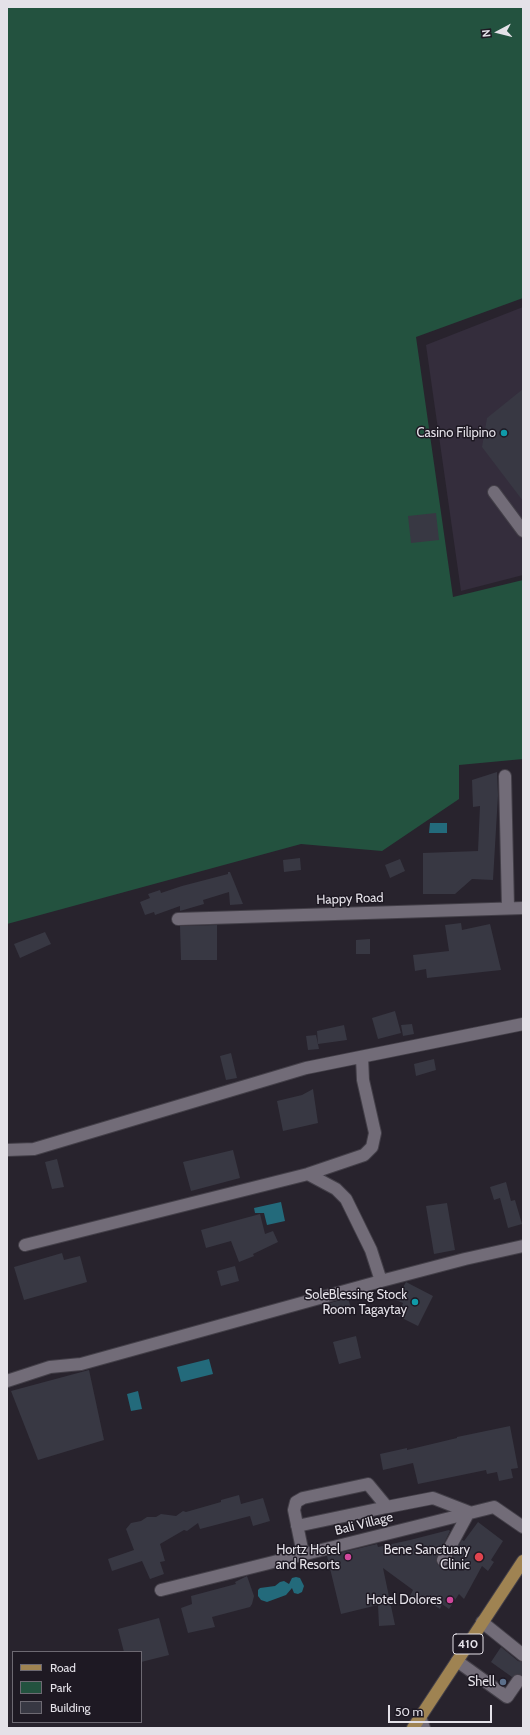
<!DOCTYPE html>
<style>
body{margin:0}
#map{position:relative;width:530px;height:1735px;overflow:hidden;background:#28232d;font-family:Cabin,sans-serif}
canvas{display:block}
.frame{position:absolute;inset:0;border:8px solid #e4e1e8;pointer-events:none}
.legend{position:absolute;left:12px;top:1651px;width:130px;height:72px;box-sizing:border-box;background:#1e1923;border:1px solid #6d6972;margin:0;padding:5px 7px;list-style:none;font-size:12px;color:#e4e1e8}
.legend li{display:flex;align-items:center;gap:8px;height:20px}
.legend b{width:20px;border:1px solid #6d6972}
.north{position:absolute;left:478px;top:12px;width:40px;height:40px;-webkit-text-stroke:3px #1e1923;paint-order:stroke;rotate:263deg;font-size:11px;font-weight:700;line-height:16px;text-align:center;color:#e4e1e8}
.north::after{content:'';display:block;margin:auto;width:14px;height:18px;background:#e4e1e8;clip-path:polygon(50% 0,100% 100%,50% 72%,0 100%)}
.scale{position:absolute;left:388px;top:1705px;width:104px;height:18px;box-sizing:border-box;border:2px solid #e4e1e8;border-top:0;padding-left:5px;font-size:12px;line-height:14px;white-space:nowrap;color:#e4e1e8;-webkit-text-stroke:3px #1e1923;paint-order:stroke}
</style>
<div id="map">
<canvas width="530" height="1735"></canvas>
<div class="frame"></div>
<ul class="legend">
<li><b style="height:5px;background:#9f8352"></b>Road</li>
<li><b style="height:11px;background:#23523f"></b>Park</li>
<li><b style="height:11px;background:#383843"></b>Building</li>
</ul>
<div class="north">N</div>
<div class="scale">50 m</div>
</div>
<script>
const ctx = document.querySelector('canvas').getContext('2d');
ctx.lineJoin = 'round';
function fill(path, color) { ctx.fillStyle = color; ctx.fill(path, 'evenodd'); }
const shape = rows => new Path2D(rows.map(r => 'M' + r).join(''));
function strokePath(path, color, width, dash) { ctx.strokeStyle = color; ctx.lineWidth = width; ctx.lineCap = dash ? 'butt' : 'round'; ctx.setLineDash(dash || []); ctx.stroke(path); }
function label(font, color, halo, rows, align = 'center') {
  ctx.font = font + ' Cabin,sans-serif'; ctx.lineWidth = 3; ctx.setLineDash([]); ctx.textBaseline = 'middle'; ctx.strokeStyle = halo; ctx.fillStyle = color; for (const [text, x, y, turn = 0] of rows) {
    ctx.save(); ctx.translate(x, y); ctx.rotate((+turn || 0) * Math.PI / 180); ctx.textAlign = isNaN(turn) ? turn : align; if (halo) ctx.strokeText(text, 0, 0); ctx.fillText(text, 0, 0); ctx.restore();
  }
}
fill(shape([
 [523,307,523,575,461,591,426,345]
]), '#342d3c');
fill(shape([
 [7,7,523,7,523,298,416,337,453,597,523,580,523,759,459,765,459,799,382,851,301,844,7,924]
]), '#23523f');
fill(shape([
 [430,823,447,823,447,833,429,833],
 [281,1202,285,1221,267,1225,264,1213,255,1213,254,1208],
 [209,1359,213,1374,181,1382,177,1367],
 [138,1391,142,1409,131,1411,127,1394],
 [296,1577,300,1578,304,1586,302,1592,298,1594,294,1593,292,1588,286,1595,267,1602,261,1600,258,1596,258,1590,260,1588,275,1586,280,1582,284,1581,289,1584,292,1578]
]), '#236a7b');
fill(shape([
 [523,389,523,501,482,447,487,418],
 [436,513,439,540,411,543,408,516],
 [497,772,498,795,493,880,472,879,455,894,423,894,423,853,478,851,480,806,473,807,472,780],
 [300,858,301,870,284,872,283,860],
 [400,859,405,871,390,878,385,865],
 [228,872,230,872,243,904,230,905,229,892,203,900,204,904,180,911,180,906,155,915,154,912,145,915,140,902,150,898,148,894,160,890,161,893,182,886,228,874],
 [461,923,462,930,490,924,501,970,427,978,426,969,415,971,413,955,449,951,445,925],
 [217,925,217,960,181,960,180,926],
 [45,932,51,944,20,958,14,944],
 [370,939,370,954,356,954,356,940],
 [395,1011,401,1033,378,1039,372,1018],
 [412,1024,414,1034,403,1036,401,1025],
 [344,1025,347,1040,318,1044,317,1031],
 [316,1035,319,1049,308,1050,306,1036],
 [231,1053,237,1078,226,1080,220,1056],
 [434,1059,436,1070,416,1076,414,1064],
 [313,1089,318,1123,283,1131,277,1101,302,1095],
 [233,1150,240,1178,191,1191,183,1162],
 [57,1159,64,1187,52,1189,45,1162],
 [506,1182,511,1201,515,1200,522,1224,508,1228,500,1198,494,1200,490,1187],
 [447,1203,455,1250,434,1254,426,1206],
 [260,1214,265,1234,273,1231,278,1242,253,1254,254,1256,239,1262,231,1241,206,1248,201,1230],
 [62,1253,64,1260,80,1256,87,1282,24,1300,14,1267],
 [235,1266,239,1281,221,1286,217,1271],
 [406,1282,433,1296,418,1326,398,1316,403,1303,396,1300],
 [348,1298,351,1308,333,1313,330,1303],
 [356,1336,361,1358,339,1364,333,1342],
 [89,1370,104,1440,38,1460,11,1391],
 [510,1426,518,1468,511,1469,513,1478,499,1481,497,1472,487,1474,486,1470,418,1484,413,1463,383,1470,380,1454,407,1448,407,1450,457,1438,457,1437],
 [239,1495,241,1504,263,1498,270,1521,253,1526,250,1516,200,1529,198,1523,187,1531,184,1530,160,1544,165,1561,160,1562,164,1574,150,1579,142,1561,112,1571,108,1559,134,1550,126,1529,131,1523,141,1521,147,1517,156,1517,161,1514,176,1516,183,1511,186,1512,221,1502,221,1500],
 [478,1522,503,1541,491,1560,494,1562,488,1571,482,1566,464,1599,459,1594,449,1609,442,1604,440,1609,426,1600,423,1604,410,1596,413,1590,383,1568,395,1625,379,1626,378,1605,341,1614,327,1556,377,1544,378,1547,410,1540,449,1530,450,1531,436,1560,437,1564,444,1567,449,1564,462,1540,464,1541],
 [247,1576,254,1596,252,1604,250,1607,212,1617,215,1627,188,1633,181,1608,192,1604,191,1596,236,1584,235,1582],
 [159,1618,169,1655,141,1662,141,1652,124,1652,118,1629],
 [501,1647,518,1661,523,1662,523,1676,518,1674,512,1677,491,1662]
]), '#383843');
const minor = shape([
 [494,492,523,531],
 [505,776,508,907],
 [178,919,523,908],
 [7,1150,34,1149,306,1068,523,1024],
 [308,1174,336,1189,346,1199,371,1250,381,1281],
 [25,1245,308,1174,364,1155,372,1147,375,1133,363,1080,362,1057],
 [7,1381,50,1367,81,1364,381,1281,465,1259,523,1246],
 [297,1526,387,1507],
 [303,1554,294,1510,296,1502,303,1498,368,1484,387,1507,433,1498,469,1512,443,1560],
 [161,1590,494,1507,523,1527],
 [482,1622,523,1655],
 [457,1661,507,1697,518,1681],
 [420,1717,424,1728]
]);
const major = shape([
 [413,1728,523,1561]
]);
strokePath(minor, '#433f48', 14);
strokePath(major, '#433f48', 14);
strokePath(minor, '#726c78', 12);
strokePath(major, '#9f8352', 12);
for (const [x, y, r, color] of [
 [504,433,4,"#0f9aa8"],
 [415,1302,4,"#0f9aa8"],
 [348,1557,4,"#d1479c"],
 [479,1557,5,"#e0444e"],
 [450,1600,4,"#d1479c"],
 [503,1682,4,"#5c6f8a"]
]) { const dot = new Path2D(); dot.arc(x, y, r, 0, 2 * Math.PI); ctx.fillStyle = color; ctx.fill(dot); strokePath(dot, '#1e1923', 1.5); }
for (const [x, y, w] of [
 [468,1644,30]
]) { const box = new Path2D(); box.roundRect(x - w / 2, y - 10, w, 20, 3); ctx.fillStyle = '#1e1923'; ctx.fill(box); strokePath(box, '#e4e1e8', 1); }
label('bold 12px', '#e4e1e8', null, [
 ["410",468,1644]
]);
label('13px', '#e4e1e8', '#1e1923', [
 ["Casino Filipino",496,433],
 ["SoleBlessing Stock",407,1295],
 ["Room Tagaytay",407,1310],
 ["Hortz Hotel",340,1550],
 ["and Resorts",340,1565],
 ["Bene Sanctuary",470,1550],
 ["Clinic",470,1565],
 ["Hotel Dolores",442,1600],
 ["Shell",495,1682]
], 'right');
label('13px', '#e4e1e8', '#1e1923', [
 ["Happy Road",350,899,-2],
 ["Bali Village",364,1524,-14]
]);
</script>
